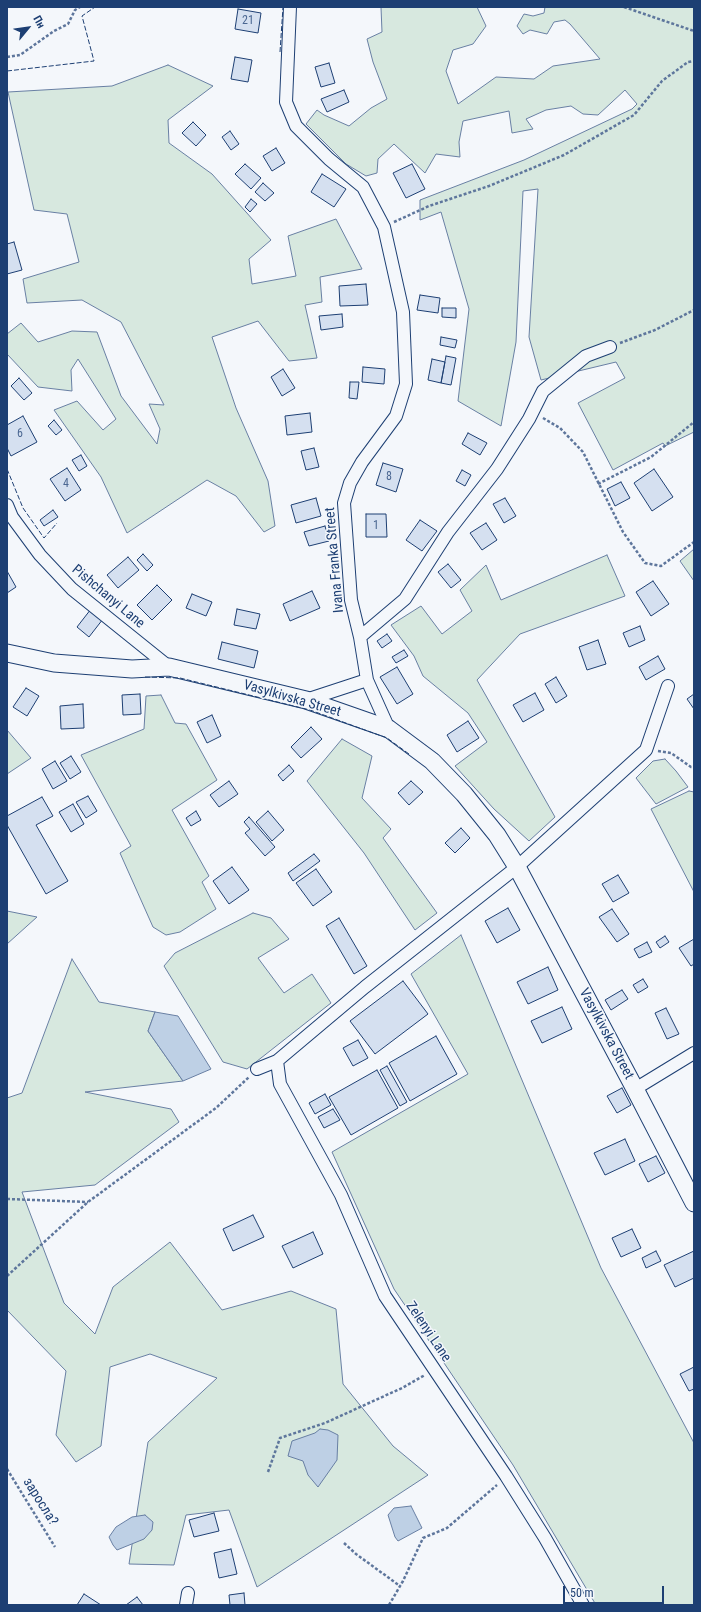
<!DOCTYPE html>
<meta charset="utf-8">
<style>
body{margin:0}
#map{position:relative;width:701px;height:1612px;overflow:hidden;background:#f4f7fb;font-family:"Roboto Condensed",sans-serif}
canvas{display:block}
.frame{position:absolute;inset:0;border:8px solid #1d3f73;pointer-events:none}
.north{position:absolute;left:8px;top:8px;width:40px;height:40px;-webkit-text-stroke:3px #f4f7fb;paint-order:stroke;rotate:61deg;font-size:11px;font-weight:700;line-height:16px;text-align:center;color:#1d3f73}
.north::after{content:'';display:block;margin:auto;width:14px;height:18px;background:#1d3f73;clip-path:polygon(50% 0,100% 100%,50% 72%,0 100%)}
.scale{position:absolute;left:563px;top:1586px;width:101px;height:18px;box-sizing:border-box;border:2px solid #1d3f73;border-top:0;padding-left:5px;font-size:12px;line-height:14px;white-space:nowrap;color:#1d3f73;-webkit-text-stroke:3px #f4f7fb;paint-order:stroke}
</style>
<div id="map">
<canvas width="701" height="1612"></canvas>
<div class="frame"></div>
<div class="north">Пн</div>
<div class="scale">50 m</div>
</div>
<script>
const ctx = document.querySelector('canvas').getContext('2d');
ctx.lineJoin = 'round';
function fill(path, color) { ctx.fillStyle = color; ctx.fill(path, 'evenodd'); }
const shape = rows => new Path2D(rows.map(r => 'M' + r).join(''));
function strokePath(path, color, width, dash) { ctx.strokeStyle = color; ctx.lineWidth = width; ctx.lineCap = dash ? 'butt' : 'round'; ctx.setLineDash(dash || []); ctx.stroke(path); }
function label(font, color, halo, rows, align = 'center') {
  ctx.font = font + ' "Roboto Condensed",sans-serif'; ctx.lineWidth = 3; ctx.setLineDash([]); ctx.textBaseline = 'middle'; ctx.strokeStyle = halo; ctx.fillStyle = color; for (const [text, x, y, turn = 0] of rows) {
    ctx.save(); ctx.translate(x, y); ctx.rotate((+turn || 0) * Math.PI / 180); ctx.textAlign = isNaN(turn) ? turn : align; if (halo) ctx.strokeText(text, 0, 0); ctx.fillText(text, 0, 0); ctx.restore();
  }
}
const green = shape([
 [381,7,477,7,486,26,473,44,453,50,446,71,458,104,496,77,534,79,553,66,600,59,570,24,565,20,554,22,547,34,530,30,523,34,517,26,524,14,533,16,544,13,545,7,694,7,694,432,665,446,663,443,613,470,578,403,625,378,616,362,541,380,529,337,538,189,523,191,516,342,501,426,458,401,469,309,441,212,420,220,420,200,524,160,632,109,637,104,625,90,598,115,583,114,571,106,546,110,526,119,533,129,512,133,509,111,463,121,459,142,460,157,436,154,425,173,394,144,378,159,377,173,366,176,346,164,306,124,317,110,324,115,349,126,371,108,387,99,373,62,367,39,382,32,381,7],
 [168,65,213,86,168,120,169,143,212,174,271,240,249,259,252,284,296,276,288,236,336,219,362,269,320,277,322,302,305,305,317,358,289,361,258,321,212,337,236,408,268,481,275,526,264,532,236,496,207,480,127,533,101,477,54,410,77,401,103,430,116,419,78,359,71,370,72,391,38,387,7,354,7,334,21,323,38,342,72,331,97,332,121,396,157,444,160,429,149,404,164,405,121,322,82,300,27,303,23,279,79,262,67,214,34,210,8,92,112,86,168,65],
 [694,549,694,581,680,561,694,549],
 [607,555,625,596,520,634,477,680,555,817,529,841,494,809,455,766,487,742,468,713,423,676,414,656,391,625,421,606,442,634,472,611,460,590,486,565,501,600,607,555],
 [161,695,175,723,186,724,217,780,172,810,209,876,202,882,216,909,180,932,166,935,153,927,120,853,131,846,81,755,144,729,146,696,161,695],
 [7,730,31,758,7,774,7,730],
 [342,739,372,756,362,798,391,829,383,838,437,913,415,930,364,853,307,781,342,739],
 [665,759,676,771,688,787,656,804,636,778,653,761,665,759],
 [689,791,694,792,694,892,651,809,689,791],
 [7,911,37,917,7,944,7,911],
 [253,913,271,918,289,939,258,958,284,993,312,974,331,1003,247,1069,223,1062,164,966,175,953,253,913],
 [461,935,601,1268,694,1443,694,1605,596,1605,513,1465,394,1289,332,1152,468,1074,411,974,461,935],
 [72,959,99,1002,155,1012,148,1031,183,1081,85,1092,171,1109,179,1122,95,1185,22,1192,64,1303,95,1334,113,1287,170,1242,222,1310,291,1291,336,1309,343,1384,393,1446,428,1475,257,1587,229,1510,186,1515,174,1565,129,1564,148,1442,217,1378,150,1354,110,1367,101,1446,76,1462,56,1435,66,1371,7,1310,7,1098,22,1093,72,959]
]);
fill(green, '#d7e8df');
strokePath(green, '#687fa3', 1);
const water = shape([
 [155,1012,178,1016,211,1069,183,1081,148,1031,155,1012],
 [320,1429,328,1430,338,1435,337,1460,318,1487,308,1475,303,1461,288,1456,292,1441,315,1433,320,1429],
 [411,1506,422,1528,398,1541,395,1537,388,1515,394,1508,411,1506],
 [145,1515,153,1522,152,1530,144,1539,117,1550,113,1545,109,1537,116,1527,132,1517,145,1515]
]);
fill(water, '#bed0e5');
strokePath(water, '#687fa3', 1);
const building = shape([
 [238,9,261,13,258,33,235,29,238,9],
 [235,57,252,60,248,82,231,79,235,57],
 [329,63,335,83,321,87,315,67,329,63],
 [344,90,349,102,327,112,321,99,344,90],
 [193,122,206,135,196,146,182,133,193,122],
 [230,131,239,144,231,150,222,137,230,131],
 [276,148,285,163,272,171,263,156,276,148],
 [245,164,261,178,251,189,235,174,245,164],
 [412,164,425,189,406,198,393,173,412,164],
 [322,174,346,189,334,207,311,192,322,174],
 [263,183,274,193,265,201,255,192,263,183],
 [251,199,257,204,250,212,245,207,251,199],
 [14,242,22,270,7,274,7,244,14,242],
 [366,284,368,305,340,306,339,286,366,284],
 [420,295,440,298,438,313,417,310,420,295],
 [442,308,456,308,456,318,442,317,442,308],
 [342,314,343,327,321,330,319,316,342,314],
 [441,337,457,340,455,348,440,345,441,337],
 [446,356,456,358,451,385,441,383,446,356],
 [432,359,445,362,441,383,428,380,432,359],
 [363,367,385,369,384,384,362,382,363,367],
 [283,369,295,388,282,396,271,377,283,369],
 [19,378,32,393,24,400,11,386,19,378],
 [350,382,359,382,357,399,349,398,350,382],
 [310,413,312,432,287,435,285,416,310,413],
 [23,416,37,442,11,456,7,448,7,425,23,416],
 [54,420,62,430,56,435,48,426,54,420],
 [468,433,487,443,480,455,462,444,468,433],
 [314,448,319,467,306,470,301,451,314,448],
 [81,455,87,466,79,471,72,460,81,455],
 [383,463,403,469,396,492,376,485,383,463],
 [67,468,81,490,65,501,50,479,67,468],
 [654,469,673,497,652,511,634,483,654,469],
 [462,470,471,475,465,486,456,481,462,470],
 [621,482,630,498,615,506,607,489,621,482],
 [316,498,321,516,296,523,291,505,316,498],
 [505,498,516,516,504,523,493,504,505,498],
 [53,510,58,517,44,526,40,520,53,510],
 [366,514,386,514,387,537,366,537,366,514],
 [420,520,437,531,422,551,406,540,420,520],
 [486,523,497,540,482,550,470,533,486,523],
 [325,526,329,541,309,546,304,532,325,526],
 [143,554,153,565,147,571,137,560,143,554],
 [128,557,139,570,118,588,107,575,128,557],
 [448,564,461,580,451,588,438,572,448,564],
 [7,571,16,587,7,593,7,571],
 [653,581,669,604,651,616,636,592,653,581],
 [157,585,172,600,152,620,137,605,157,585],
 [312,591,320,608,290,621,283,604,312,591],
 [192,594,212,602,206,616,186,608,192,594],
 [91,609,103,619,89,637,77,627,91,609],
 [237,609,260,614,256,629,234,625,237,609],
 [640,626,645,640,629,647,623,633,640,626],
 [387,634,392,641,382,648,377,641,387,634],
 [598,640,606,664,587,670,579,647,598,640],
 [222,642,258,651,254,668,218,659,222,642],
 [404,650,408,656,396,663,392,657,404,650],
 [658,656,665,669,646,680,639,667,658,656],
 [397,667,413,694,397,704,380,677,397,667],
 [556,677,567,696,556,703,545,684,556,677],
 [26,688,39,696,27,716,13,707,26,688],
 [535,693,544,710,523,722,513,705,535,693],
 [140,694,141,714,123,715,122,695,140,694],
 [694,694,694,709,687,699,694,694],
 [83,704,84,728,61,729,60,706,83,704],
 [212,715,221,736,207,743,197,722,212,715],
 [468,721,479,738,457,752,447,735,468,721],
 [311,727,322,739,301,758,291,747,311,727],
 [71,756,81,772,70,779,60,763,71,756],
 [55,761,67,781,53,789,42,769,55,761],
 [289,765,294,771,283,781,278,775,289,765],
 [229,781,238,794,219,807,210,795,229,781],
 [411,781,423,792,409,805,398,793,411,781],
 [88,796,97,811,86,818,76,802,88,796],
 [42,797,53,816,36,825,68,881,46,894,7,825,7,816,42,797],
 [73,804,84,824,71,832,59,812,73,804],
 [196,811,201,820,191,826,186,818,196,811],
 [268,811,284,830,272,841,256,822,268,811],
 [249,817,275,847,265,856,245,833,250,829,244,822,249,817],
 [461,828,470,838,455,853,445,843,461,828],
 [314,854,320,861,293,881,288,873,314,854],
 [232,867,249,890,229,904,213,881,232,867],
 [316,869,332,892,313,906,296,883,316,869],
 [618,875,629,893,613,902,602,884,618,875],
 [508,908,520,930,497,943,485,921,508,908],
 [612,909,629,934,617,942,599,917,612,909],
 [339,918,367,966,354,974,326,926,339,918],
 [665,936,669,942,660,948,656,942,665,936],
 [694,939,694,964,691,966,679,948,694,939],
 [647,942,652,952,639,958,634,949,647,942],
 [548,967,558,990,528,1004,517,982,548,967],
 [643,979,648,987,638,993,633,985,643,979],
 [403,981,428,1014,375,1054,350,1021,403,981],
 [622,990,628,999,611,1010,605,1000,622,990],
 [562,1007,572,1029,542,1043,531,1021,562,1007],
 [666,1008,679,1034,667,1039,655,1013,666,1008],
 [436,1036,457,1074,410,1101,389,1063,436,1036],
 [358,1040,368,1058,353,1066,343,1048,358,1040],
 [387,1066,407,1102,400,1106,380,1070,387,1066],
 [377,1070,398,1108,351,1135,329,1097,377,1070],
 [622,1088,631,1105,617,1113,607,1096,622,1088],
 [325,1094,331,1105,315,1114,309,1103,325,1094],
 [333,1109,340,1120,324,1128,318,1117,333,1109],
 [625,1139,635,1161,605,1175,594,1153,625,1139],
 [656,1156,665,1173,648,1182,639,1164,656,1156],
 [253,1215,264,1237,233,1251,223,1229,253,1215],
 [632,1229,641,1248,621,1257,612,1238,632,1229],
 [313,1232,323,1254,293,1268,282,1246,313,1232],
 [656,1251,661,1261,646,1268,642,1258,656,1251],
 [694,1251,694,1278,675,1287,664,1265,694,1251],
 [694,1367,694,1389,689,1391,680,1374,694,1367],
 [214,1513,219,1531,194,1537,189,1520,214,1513],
 [231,1549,237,1574,219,1578,214,1553,231,1549],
 [244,1593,245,1605,230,1605,229,1595,244,1593],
 [84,1594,101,1605,77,1605,84,1594],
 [137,1597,143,1605,126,1605,137,1597]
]);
fill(building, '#d5e0f0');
strokePath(building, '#1d3f73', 1);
const street = shape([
 [290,7,286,102,296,126,329,159,363,187,384,227,403,312,406,384,396,416,362,462,350,483,344,503,351,600,360,637,367,680,389,729],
 [7,505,12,517,40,555,72,589,169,667],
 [360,637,405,599,448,532,497,469,529,419,543,391,586,356,610,347],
 [306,700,367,680],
 [277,1061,280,1084,341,1195,385,1296,506,1476,545,1538,583,1605],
 [257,1069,277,1061,365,987,517,867,646,750,668,686],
 [635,1089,694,1053],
 [186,1605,188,1593]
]);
const secondary = shape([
 [7,653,54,663,132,669,169,667,306,700,389,729,432,761,464,794,497,835,517,867,635,1089,694,1203]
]);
strokePath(street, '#1d3f73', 14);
strokePath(secondary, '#1d3f73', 19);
strokePath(shape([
 [624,7,694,31],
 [7,57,20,55,54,31,68,24,75,10,80,7],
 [394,222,429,206,489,186,564,155,634,115,662,81,688,62,694,61],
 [620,343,655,330,694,310],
 [543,418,560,428,583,452,623,532,645,563,661,566,694,542],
 [598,484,651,457,694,422],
 [658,751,671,753,691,767,694,767],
 [7,1199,88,1202],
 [7,1276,88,1202,216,1108,249,1077],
 [7,1469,55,1547],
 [268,1472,280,1438,325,1423,402,1388,425,1375],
 [344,1543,356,1554,400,1586],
 [389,1605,403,1581,423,1538,447,1528,497,1485]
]), '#5e769c', 2.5, [3, 2]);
strokePath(street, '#f4f7fb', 12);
strokePath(secondary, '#f4f7fb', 17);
strokePath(shape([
 [280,52,283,7],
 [7,71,94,61,82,16,95,7],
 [7,469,23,508,44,538,57,523],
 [145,677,180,678,310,710,387,738,409,754]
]), '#1d3f73', 1, [5, 2]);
label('12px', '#4b6792', null, [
 ["21",248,21],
 ["6",20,434],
 ["8",389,477],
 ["4",66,484],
 ["1",376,526]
]);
label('14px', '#1d3f73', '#f4f7fb', [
 ["Ivana Franka Street",335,560,-95],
 ["Pishchanyi Lane",108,597,40],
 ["Vasylkivska Street",292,699,16],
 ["Vasylkivska Street",606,1034,62],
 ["Zelenyi Lane",428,1332,56],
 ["заросла?",40,1502,58]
]);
</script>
